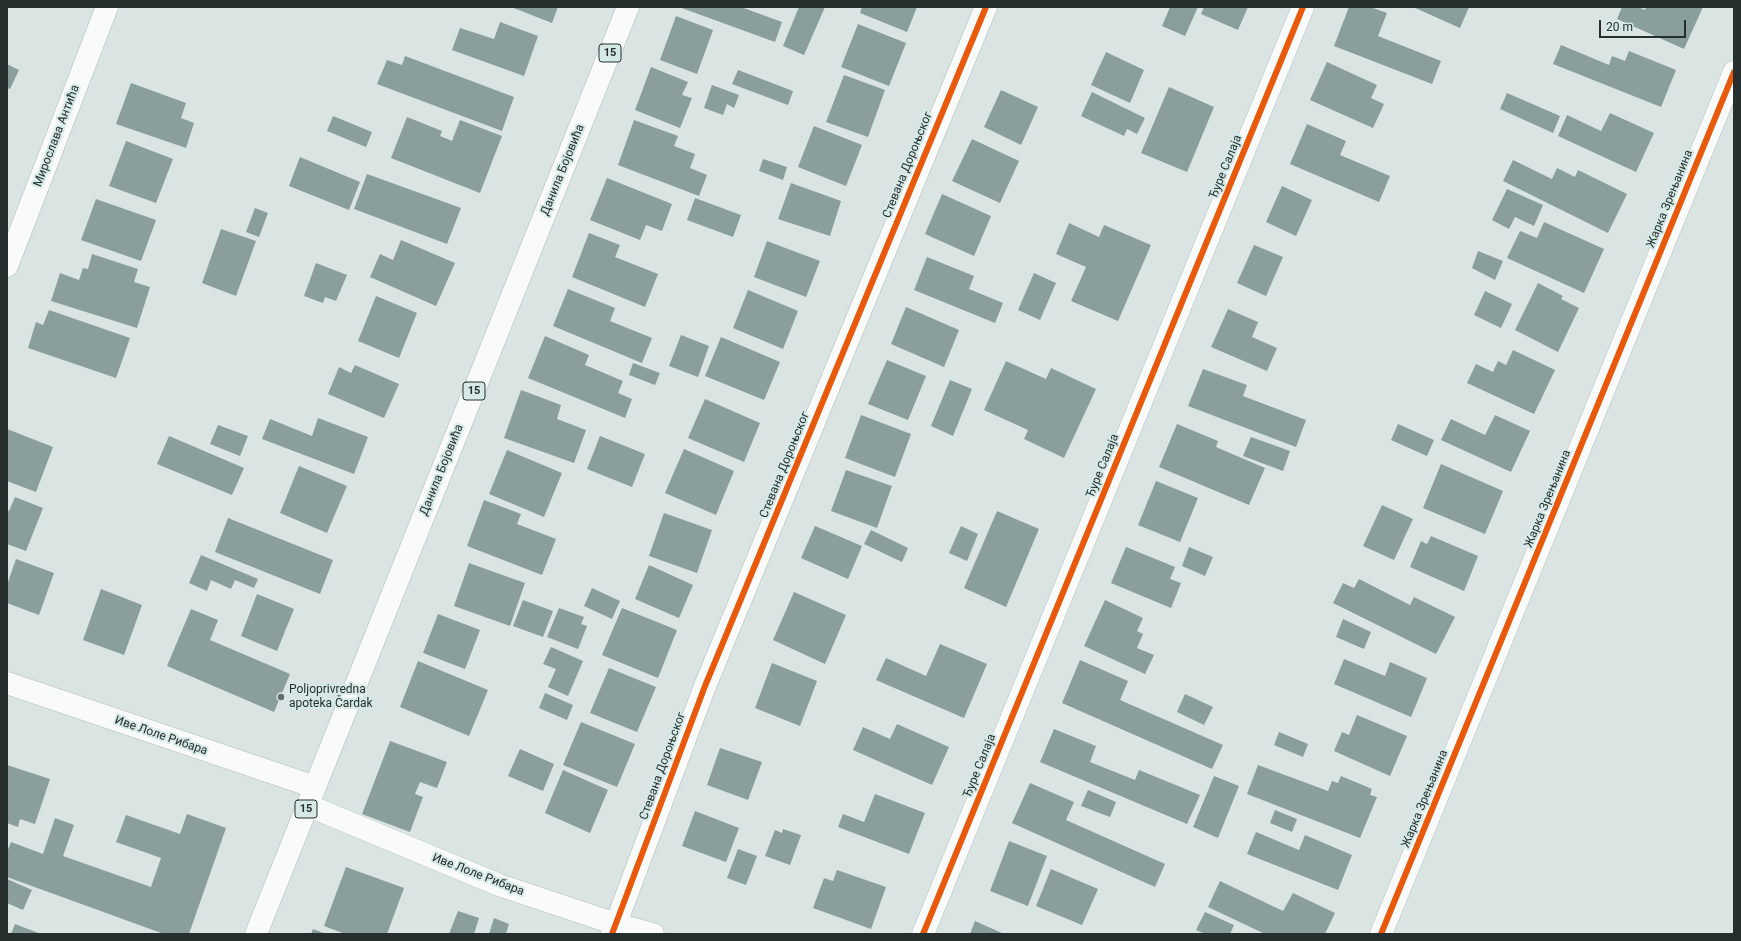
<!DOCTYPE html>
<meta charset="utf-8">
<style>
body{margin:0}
#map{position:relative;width:1741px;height:941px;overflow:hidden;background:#dae4e2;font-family:Roboto,sans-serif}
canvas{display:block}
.frame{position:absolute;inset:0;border:8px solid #272f2e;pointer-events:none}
.scale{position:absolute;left:1599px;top:20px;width:87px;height:18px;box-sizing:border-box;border:2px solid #272f2e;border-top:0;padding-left:5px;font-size:12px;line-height:14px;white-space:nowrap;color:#272f2e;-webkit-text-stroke:3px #d5e9e6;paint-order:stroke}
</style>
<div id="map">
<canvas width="1741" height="941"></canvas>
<div class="frame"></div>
<div class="scale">20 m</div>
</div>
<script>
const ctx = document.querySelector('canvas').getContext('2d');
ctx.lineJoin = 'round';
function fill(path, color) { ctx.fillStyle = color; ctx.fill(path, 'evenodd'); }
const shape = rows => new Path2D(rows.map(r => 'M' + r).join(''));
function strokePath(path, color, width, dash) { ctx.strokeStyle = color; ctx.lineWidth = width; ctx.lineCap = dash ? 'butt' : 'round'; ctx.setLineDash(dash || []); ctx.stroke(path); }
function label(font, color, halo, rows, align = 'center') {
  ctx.font = font + ' Roboto,sans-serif'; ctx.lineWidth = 4; ctx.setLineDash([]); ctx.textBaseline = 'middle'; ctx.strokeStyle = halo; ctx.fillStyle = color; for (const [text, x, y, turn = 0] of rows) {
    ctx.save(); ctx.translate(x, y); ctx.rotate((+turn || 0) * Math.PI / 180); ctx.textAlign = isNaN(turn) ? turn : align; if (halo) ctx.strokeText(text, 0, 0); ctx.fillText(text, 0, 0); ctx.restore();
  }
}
fill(shape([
 [511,7,558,7,552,23],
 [679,7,741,7,782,22,775,42],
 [799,7,825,7,804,55,783,46],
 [862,7,917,7,907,32,860,13],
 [1170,7,1198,7,1185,36,1162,26],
 [1204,7,1248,7,1238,30,1201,14],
 [1349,7,1370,7,1387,13,1378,36,1441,61,1432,84,1334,46],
 [1413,7,1469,7,1460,28],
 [1622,7,1638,7,1645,10,1646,7,1703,7,1684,49,1617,19],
 [676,16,713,30,697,74,660,60],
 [500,22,538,36,524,76,452,50,460,28,494,39],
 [858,24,906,43,889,86,841,67],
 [1561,45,1609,65,1612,56,1625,61,1629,51,1676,70,1661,107,1553,64],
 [1106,52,1144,70,1130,103,1091,85],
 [405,56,514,97,502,131,377,84,387,60,402,65],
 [1327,62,1377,85,1371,98,1384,104,1373,128,1310,100],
 [7,64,19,70,10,89,7,88],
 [651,67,688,82,682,95,692,98,680,128,635,110],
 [738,70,793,91,788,105,732,84],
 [844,75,885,90,868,137,826,122],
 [131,83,186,103,181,118,194,123,186,148,116,124],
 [712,85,739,95,734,108,727,104,723,115,704,108],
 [1169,87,1214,107,1187,172,1141,153],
 [1001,90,1038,107,1021,145,984,127],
 [1092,92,1145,118,1137,134,1127,129,1124,136,1081,116],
 [1507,93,1560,116,1553,133,1500,109],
 [1610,113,1654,133,1636,172,1558,136,1567,115,1601,131],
 [333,116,372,132,366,147,327,131],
 [407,117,442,131,440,136,452,141,460,120,502,136,480,193,391,158],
 [634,120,678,136,674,146,695,154,690,168,707,175,699,196,618,165],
 [1307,124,1346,141,1340,155,1390,176,1379,202,1290,164],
 [814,126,862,145,846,186,798,167],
 [972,139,1019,161,1000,203,952,181],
 [126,141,173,159,156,203,109,186],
 [300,157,360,182,349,210,289,186],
 [763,159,787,167,783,180,759,171],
 [1513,160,1552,179,1557,168,1575,177,1578,170,1627,194,1608,233,1503,181],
 [367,174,461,208,447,244,354,209],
 [607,178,672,204,662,231,646,225,640,240,590,220],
 [791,183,841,201,830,236,778,219],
 [1282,186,1312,200,1296,236,1266,222],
 [1507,189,1543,205,1534,226,1515,217,1509,229,1492,220],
 [942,194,991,216,974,256,925,234],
 [695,198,741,215,733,237,687,220],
 [96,199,156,220,141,261,81,240],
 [255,208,268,213,259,237,246,232],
 [1544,222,1604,249,1584,293,1507,258,1520,231,1537,238],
 [1069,223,1099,237,1104,225,1151,245,1118,321,1071,301,1086,267,1056,254],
 [221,229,256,241,236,296,202,283],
 [589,233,620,245,615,257,658,274,645,307,572,277],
 [401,240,455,263,436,306,370,277,380,254,393,260],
 [767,241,820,261,806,297,754,277],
 [1254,245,1283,257,1266,296,1237,283],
 [1478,251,1503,261,1495,280,1472,268],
 [92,254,138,269,134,282,150,287,137,328,51,301,60,273,79,280,83,268,88,269],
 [927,257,974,276,969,289,1003,303,995,323,914,290],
 [316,263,347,275,336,301,325,297,323,303,304,296],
 [1034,273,1056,283,1040,320,1018,310],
 [1538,283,1563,296,1561,299,1579,308,1558,352,1515,330],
 [568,289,615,308,610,321,652,338,642,363,553,326],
 [748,290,798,311,783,349,733,328],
 [1485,291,1512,304,1501,328,1474,315],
 [376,296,417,313,399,358,358,341],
 [906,307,959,330,944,367,891,344],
 [1228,309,1258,322,1252,337,1277,348,1267,371,1211,347],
 [49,310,130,338,116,378,28,348,36,322,43,325],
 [681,335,709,346,698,377,669,366],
 [545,336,589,355,585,365,623,381,618,393,632,399,625,418,528,378],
 [721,337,780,362,764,400,705,376],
 [1513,350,1555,370,1534,414,1467,383,1476,364,1493,372,1498,361,1506,365],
 [887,360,926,376,908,420,868,404],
 [1006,361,1046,379,1051,368,1096,389,1064,458,1024,439,1028,430,984,410],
 [633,363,660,373,655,385,629,375],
 [355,365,399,384,384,418,328,394,339,367,351,373],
 [1203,369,1247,385,1243,396,1306,420,1296,447,1188,406],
 [950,380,972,389,953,436,931,426],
 [521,390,561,405,557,419,586,430,574,463,504,438],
 [705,399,760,423,744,462,688,438],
 [861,415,911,434,895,477,845,458],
 [1495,415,1530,431,1511,472,1441,440,1451,419,1485,435],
 [318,418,368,437,354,474,262,439,270,419,312,436],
 [1177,424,1218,441,1216,447,1265,468,1249,505,1159,467],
 [1398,424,1434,440,1427,456,1391,440],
 [218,425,248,436,240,456,210,444],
 [7,429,53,447,36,492,7,481],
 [169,436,244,468,232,495,157,464],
 [600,436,645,454,632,487,587,469],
 [1251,437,1290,451,1283,471,1243,456],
 [684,449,734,471,716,515,665,493],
 [507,450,562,473,544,517,489,494],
 [1441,464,1503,491,1485,534,1423,508],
 [299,466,347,486,327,533,280,513],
 [846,470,892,486,877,528,831,511],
 [1156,481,1198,498,1180,542,1138,525],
 [15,497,43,508,26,551,7,544,7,510,9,511],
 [484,500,521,514,517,524,556,539,542,575,467,546],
 [1382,505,1413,519,1394,560,1363,546],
 [997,511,1039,529,1006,607,964,588],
 [664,513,712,530,697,573,649,556],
 [228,518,333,560,320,594,215,552],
 [815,526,862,546,848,579,801,558],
 [961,526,978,534,967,561,949,553],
 [871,530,908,548,902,562,864,544],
 [1431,536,1478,556,1464,591,1410,567,1421,541,1427,544],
 [1126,547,1175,567,1170,579,1181,583,1171,608,1111,583],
 [1189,547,1213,557,1205,576,1182,566],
 [201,555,258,579,254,588,235,580,231,589,211,580,207,591,189,583],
 [16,559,54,573,39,615,7,603,7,585],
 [469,563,525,583,510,626,454,606],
 [649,565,693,585,679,618,635,599],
 [1359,579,1410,605,1414,597,1455,617,1436,654,1333,603,1343,583,1354,588],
 [592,588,620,601,612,619,584,606],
 [101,589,142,605,124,655,83,640],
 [794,592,846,615,825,664,773,640],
 [257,594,294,609,277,651,241,636],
 [523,600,553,611,543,637,513,626],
 [1105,600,1143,618,1137,631,1143,634,1137,648,1154,655,1145,674,1084,646],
 [559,608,584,617,581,624,587,626,578,649,547,637],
 [622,608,677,630,658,678,602,655],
 [191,609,218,620,210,640,290,674,274,712,167,666],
 [438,614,480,630,465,669,423,653],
 [1343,619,1371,632,1364,649,1336,637],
 [940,644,987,664,964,718,876,680,886,658,926,676],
 [551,647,583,661,568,696,548,687,556,669,543,664],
 [1344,659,1385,676,1390,662,1427,678,1411,717,1334,684],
 [1080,660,1128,681,1120,700,1223,745,1212,769,1062,703],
 [418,661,488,690,469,736,400,707],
 [772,663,817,681,800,726,755,708],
 [609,668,656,687,637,732,590,713],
 [545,693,573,705,567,720,539,708],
 [1185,694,1213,707,1204,725,1177,712],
 [1357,715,1407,736,1390,776,1334,751,1342,732,1349,735],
 [581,722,635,744,617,787,563,765],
 [897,724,949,747,932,785,853,750,863,727,890,739],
 [1054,729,1096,746,1090,762,1135,780,1139,770,1200,795,1187,824,1040,762],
 [1279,732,1308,744,1303,757,1274,745],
 [390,741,447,762,437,788,420,782,415,794,423,797,410,832,362,814],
 [720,748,762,762,748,800,707,785],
 [520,749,554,764,543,791,508,776],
 [7,765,50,779,35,824,20,819,18,827,7,823],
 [1258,765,1328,791,1332,781,1338,783,1341,776,1372,789,1370,795,1377,797,1360,838,1247,794],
 [563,770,608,790,590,833,545,813],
 [1214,776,1239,786,1218,838,1193,827],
 [1030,783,1074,802,1066,820,1165,864,1155,887,1012,823],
 [1088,790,1116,802,1110,817,1081,806],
 [875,794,925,813,909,854,838,827,843,814,864,822],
 [1275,810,1297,819,1292,832,1270,823],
 [695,811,739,828,726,862,682,846],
 [187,814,226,828,189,934,164,934,7,877,7,852,11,842,43,854,55,818,74,825,63,856,151,887,161,858,116,842,126,815,180,834],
 [783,829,801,835,790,865,765,856,775,830,782,833],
 [1256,832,1299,850,1305,835,1352,855,1338,890,1247,854],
 [1009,841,1047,856,1028,906,990,891],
 [738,849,757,856,746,885,727,878],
 [346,867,404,888,387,934,345,934,324,926],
 [1051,869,1098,889,1082,925,1036,906],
 [837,870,886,887,871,929,813,908,824,878,833,881],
 [7,879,32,890,23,910,7,903],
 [1220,881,1283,911,1293,893,1335,913,1325,934,1265,934,1208,907],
 [458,911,479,918,474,934,449,934],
 [1205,912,1234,925,1230,934,1205,934,1196,930],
 [494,918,509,924,506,934,489,934],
 [975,921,1004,934,970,934],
 [15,924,41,934,11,934],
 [313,929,326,934,311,934]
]), '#8a9e9c');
const minor = shape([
 [7,266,107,7],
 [7,683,315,787],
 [307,805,499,885,616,924,653,934],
 [612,934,705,686,986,7],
 [923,934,1303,7],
 [1381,934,1734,72]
]);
const primary = shape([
 [256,934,628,7]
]);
strokePath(minor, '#b2bbb9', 23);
strokePath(primary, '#b2bbb9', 23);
strokePath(minor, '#f9fbfb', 22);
strokePath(primary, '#f9fbfb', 22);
strokePath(shape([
 [612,934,705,686,986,7],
 [923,934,1303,7],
 [1381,934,1734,72]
]), '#e8590c', 6);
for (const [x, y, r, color] of [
 [281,697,4,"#666e6d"]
]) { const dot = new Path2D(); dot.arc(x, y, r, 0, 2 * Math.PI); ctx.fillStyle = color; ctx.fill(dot); strokePath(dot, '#d5e9e6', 1.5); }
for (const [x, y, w] of [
 [610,53,22],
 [474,391,22],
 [306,809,22]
]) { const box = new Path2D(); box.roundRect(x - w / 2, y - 9, w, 18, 3); ctx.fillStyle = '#d5e9e6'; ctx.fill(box); strokePath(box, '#272f2e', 1); }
label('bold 11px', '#272f2e', null, [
 ["15",610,53],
 ["15",474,391],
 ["15",306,809]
]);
label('12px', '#272f2e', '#d5e9e6', [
 ["Мирослава Антића",57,136,-69],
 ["Стевана Дороњског",908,165,-68],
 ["Ђуре Салаја",1226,167,-68],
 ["Данила Бојовића",563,170,-68],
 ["Жарка Зрењанина",1670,199,-68],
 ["Стевана Дороњског",785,465,-68],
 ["Ђуре Салаја",1103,466,-68],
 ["Данила Бојовића",442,470,-68],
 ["Жарка Зрењанина",1548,499,-68],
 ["Иве Лоле Рибара",161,736,19],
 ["Стевана Дороњског",663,766,-70],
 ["Ђуре Салаја",980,766,-68],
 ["Жарка Зрењанина",1425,799,-68],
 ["Иве Лоле Рибара",478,875,21]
]);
label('12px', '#272f2e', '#d5e9e6', [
 ["Poljoprivredna",289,690],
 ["apoteka Čardak",289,704]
], 'left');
</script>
